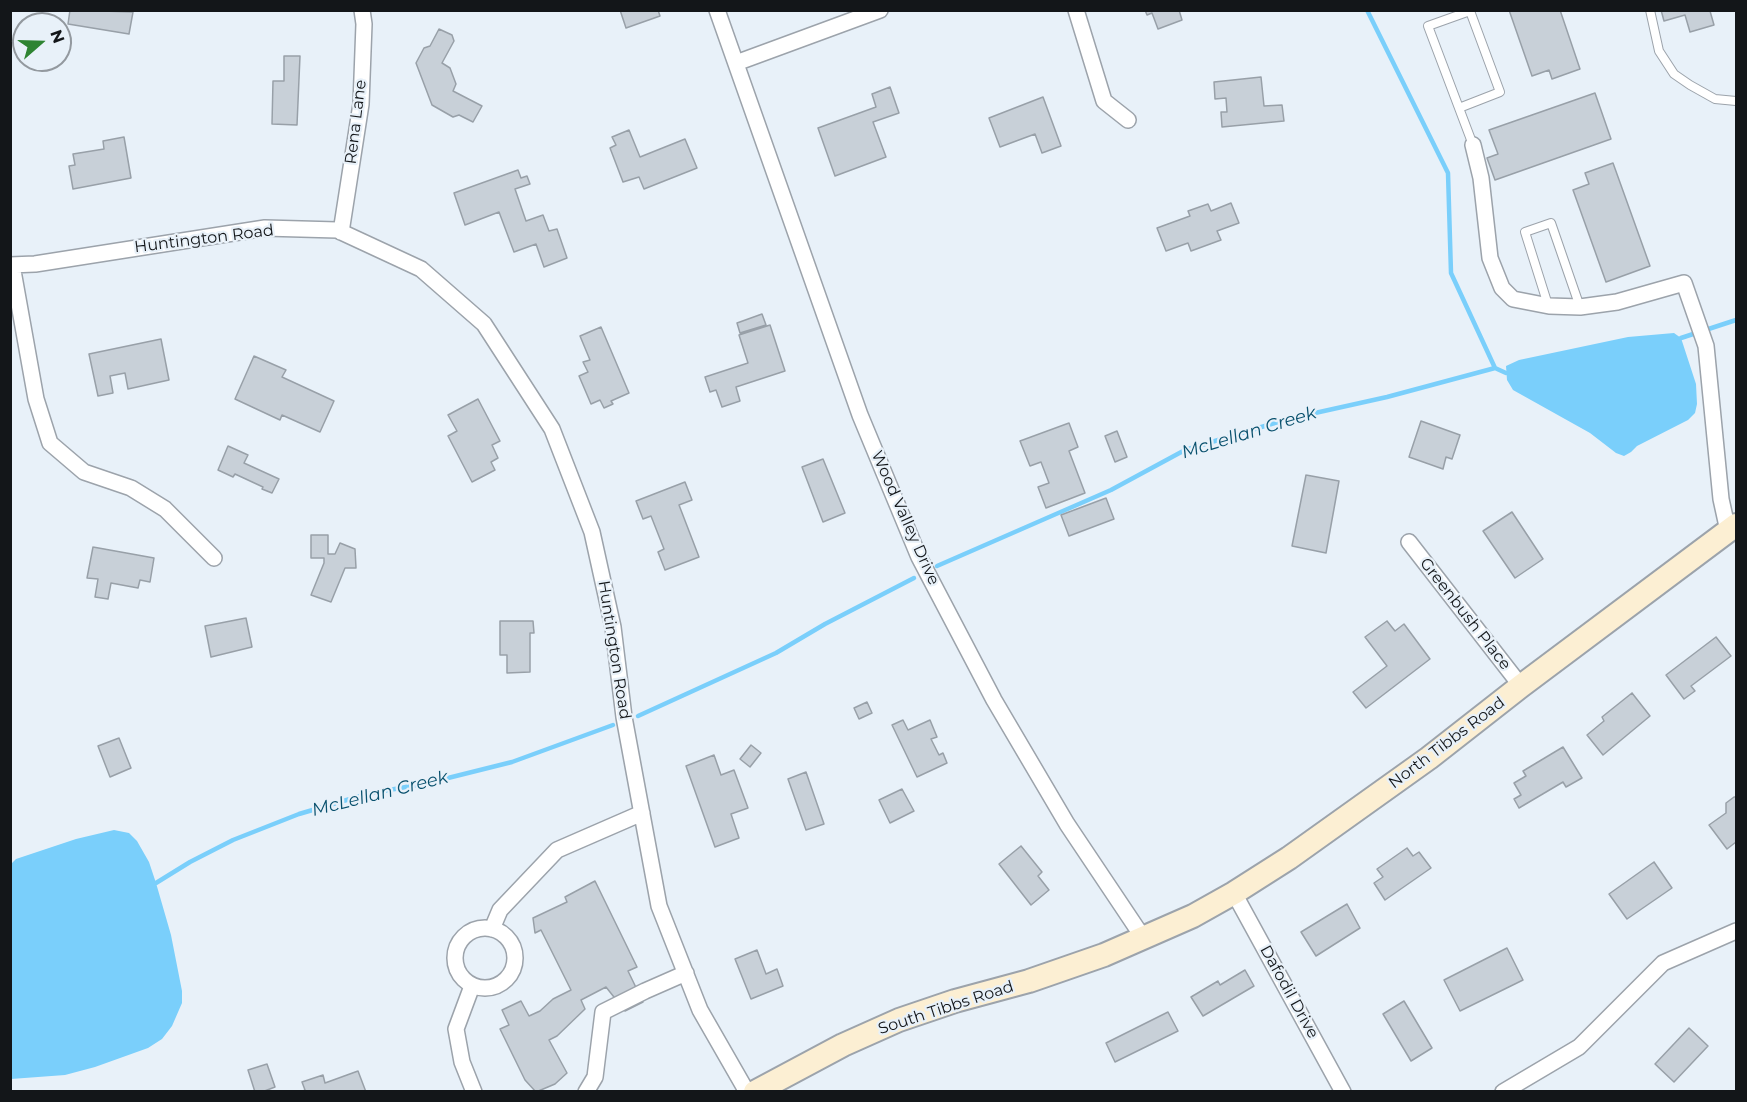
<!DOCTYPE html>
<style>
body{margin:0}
#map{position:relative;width:1747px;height:1102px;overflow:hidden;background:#e8f1f9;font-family:Montserrat,sans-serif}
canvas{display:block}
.frame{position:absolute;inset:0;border:12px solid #131619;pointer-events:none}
.north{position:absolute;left:12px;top:12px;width:60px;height:60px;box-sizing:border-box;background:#e8f1f9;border:2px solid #93999f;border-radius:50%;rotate:70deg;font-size:16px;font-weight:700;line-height:24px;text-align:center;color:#131619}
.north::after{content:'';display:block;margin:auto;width:21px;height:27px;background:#2e8432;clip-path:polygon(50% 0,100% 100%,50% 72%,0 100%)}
</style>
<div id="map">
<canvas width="1747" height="1102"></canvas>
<div class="frame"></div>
<div class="north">N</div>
</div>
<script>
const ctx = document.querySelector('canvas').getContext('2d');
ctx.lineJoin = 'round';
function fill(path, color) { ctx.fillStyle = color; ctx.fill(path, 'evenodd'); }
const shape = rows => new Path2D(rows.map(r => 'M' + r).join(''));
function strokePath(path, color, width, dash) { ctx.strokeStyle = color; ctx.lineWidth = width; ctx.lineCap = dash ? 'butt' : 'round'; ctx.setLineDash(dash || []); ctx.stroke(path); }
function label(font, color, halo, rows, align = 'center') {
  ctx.font = font + ' Montserrat,sans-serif'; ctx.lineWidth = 4.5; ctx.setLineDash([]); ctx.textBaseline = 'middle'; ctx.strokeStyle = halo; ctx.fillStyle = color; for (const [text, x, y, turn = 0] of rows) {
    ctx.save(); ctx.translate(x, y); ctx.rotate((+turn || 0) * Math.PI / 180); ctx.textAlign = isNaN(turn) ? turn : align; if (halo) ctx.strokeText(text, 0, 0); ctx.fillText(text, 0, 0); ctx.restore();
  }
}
fill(shape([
 [1674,333,1681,338,1696,384,1697,404,1695,413,1688,420,1637,446,1631,452,1624,456,1616,453,1590,433,1513,390,1507,380,1506,366,1519,360,1628,337],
 [114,830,129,833,137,841,149,862,156,883,171,935,182,991,182,1003,172,1026,162,1039,148,1048,95,1067,65,1075,11,1079,11,864,16,859,76,839]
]), '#7acffb');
strokePath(shape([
 [1367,10,1448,173,1451,273,1495,368],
 [1681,338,1736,320],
 [937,566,1111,490,1185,450,1288,419,1387,397,1495,368,1506,373],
 [638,716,776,653,825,624,914,578],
 [156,883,190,862,233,840,299,814,367,794,428,783,512,762,613,725]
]), '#7acffb', 4.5);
const building = shape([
 [70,10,133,12,129,34,68,24,70,10],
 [620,10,658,10,660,16,626,28,620,10],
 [1145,10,1179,10,1182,20,1158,29,1152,13,1147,15,1145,10],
 [1509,10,1560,10,1580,69,1552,79,1549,70,1532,76,1509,10],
 [1661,10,1713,10,1710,11,1714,25,1690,32,1685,15,1664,21,1661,10],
 [439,29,452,35,454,41,442,63,450,68,456,84,453,91,482,106,473,122,459,115,453,117,432,105,416,63,424,48,430,46,439,29],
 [284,56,300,56,297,125,272,124,273,81,284,81,284,56],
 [1261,77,1264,106,1282,105,1284,121,1222,127,1221,112,1227,112,1226,98,1215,99,1214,82,1261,77],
 [890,87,899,113,873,122,886,157,835,176,818,128,876,107,872,94,890,87],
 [1595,93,1611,139,1495,180,1487,158,1498,154,1489,130,1595,93],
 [1043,97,1061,146,1042,153,1035,134,1000,147,989,118,1043,97],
 [629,130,640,157,685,139,697,168,644,189,639,177,623,182,610,148,616,145,612,137,629,130],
 [124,137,131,178,73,189,69,166,75,165,73,154,104,149,103,141,124,137],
 [1613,163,1650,266,1606,282,1573,190,1589,184,1585,173,1613,163],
 [518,170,521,178,527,176,530,184,515,189,526,221,543,215,549,231,557,229,567,258,544,267,536,244,514,252,499,212,465,225,454,193,518,170],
 [1231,203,1239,223,1217,231,1221,240,1191,251,1188,243,1166,251,1157,228,1190,216,1188,211,1208,204,1211,211,1231,203],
 [762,314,766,325,740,333,737,323,762,314],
 [770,325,785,371,736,387,740,401,722,407,716,390,710,392,705,377,748,363,739,335,770,325],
 [601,327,629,393,611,401,613,404,604,408,600,400,591,404,579,376,588,372,583,362,590,360,580,336,601,327],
 [161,339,169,380,128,389,125,373,110,376,113,393,98,396,89,354,161,339],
 [254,356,286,370,282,377,334,401,320,432,282,415,280,420,235,399,254,356],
 [478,399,500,441,492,445,498,458,491,462,495,470,472,482,448,436,457,431,448,415,478,399],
 [1421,421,1460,435,1452,459,1446,457,1443,469,1409,457,1421,421],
 [1069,423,1078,447,1069,451,1085,493,1046,508,1038,487,1049,483,1041,462,1030,466,1020,441,1069,423],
 [1117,431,1127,457,1115,462,1105,436,1117,431],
 [228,446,248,455,244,463,279,479,272,493,262,489,263,487,235,474,233,477,218,470,228,446],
 [823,459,845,513,823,522,802,467,823,459],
 [1306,475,1339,481,1326,553,1292,546,1306,475],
 [685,482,692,500,679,505,699,557,665,570,658,552,664,549,651,516,643,519,636,501,685,482],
 [1106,498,1114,519,1069,536,1061,515,1106,498],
 [1512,512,1543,559,1515,578,1483,531,1512,512],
 [311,535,328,535,328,554,335,554,340,543,355,549,356,568,345,568,331,602,311,595,324,563,324,558,311,558,311,535],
 [93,547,154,558,150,582,140,580,138,588,111,583,108,599,95,597,98,579,87,578,93,547],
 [246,618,252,647,211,657,205,626,246,618],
 [500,621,533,621,534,633,530,633,530,672,507,673,507,655,500,655,500,621],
 [1387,621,1395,631,1404,624,1430,659,1366,708,1353,692,1387,666,1365,637,1387,621],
 [1716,637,1731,656,1691,686,1695,691,1684,699,1666,675,1716,637],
 [1632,693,1650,716,1603,755,1587,735,1604,721,1602,717,1632,693],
 [867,702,872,713,859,719,854,708,867,702],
 [903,720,908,730,930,720,937,737,931,739,939,755,943,753,947,763,917,777,892,725,903,720],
 [119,738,131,768,110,777,98,746,119,738],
 [751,745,761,753,750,767,740,759,751,745],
 [1563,747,1582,778,1566,787,1563,782,1519,808,1514,799,1521,795,1514,783,1526,776,1523,771,1563,747],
 [714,755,721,775,734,770,748,808,731,814,739,838,715,847,686,766,714,755],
 [806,772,824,824,806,830,788,779,806,772],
 [902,789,914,811,890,823,879,800,902,789],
 [1734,797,1736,797,1736,842,1727,849,1709,825,1726,813,1726,803,1734,797],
 [1021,846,1042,872,1038,876,1049,890,1031,905,999,864,1021,846],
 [1407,848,1413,856,1419,852,1431,868,1385,900,1374,883,1383,877,1377,869,1407,848],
 [1654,862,1672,888,1627,919,1609,894,1654,862],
 [595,881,637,967,628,971,643,1002,625,1011,606,987,581,1000,585,1009,557,1036,549,1040,567,1073,555,1084,536,1092,525,1080,500,1029,509,1025,502,1010,521,1001,529,1016,540,1011,553,999,571,990,541,930,535,933,533,918,567,902,565,897,595,881],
 [1347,904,1360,928,1316,956,1301,932,1347,904],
 [1507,948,1523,980,1460,1011,1444,980,1507,948],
 [757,950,766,974,777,969,783,986,751,999,735,959,757,950],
 [1245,970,1254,986,1203,1016,1191,997,1218,981,1220,985,1245,970],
 [1404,1001,1432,1048,1411,1061,1383,1014,1404,1001],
 [1168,1012,1178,1031,1115,1062,1106,1043,1168,1012],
 [1689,1028,1708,1046,1674,1082,1655,1064,1689,1028],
 [267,1064,275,1087,262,1092,255,1092,248,1070,267,1064],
 [358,1071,366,1092,301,1092,305,1090,302,1082,323,1075,325,1083,358,1071]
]);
fill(building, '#c8d0d8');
strokePath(building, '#98a0a8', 1.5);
const lane = shape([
 [1650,10,1659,51,1674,74,1690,85,1715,99,1736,101],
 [1459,108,1500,92,1470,11,1428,26,1459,108,1473,145],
 [1548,305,1525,232,1551,223,1580,307]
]);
const street = shape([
 [717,10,860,415,919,557,994,700,1067,824,1144,939],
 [1076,10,1104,101,1128,120],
 [736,63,880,10],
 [1473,145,1481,178,1490,258,1502,288,1513,299,1549,306,1580,307,1617,302,1684,283,1706,346,1721,499,1728,531],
 [341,232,361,104,364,24,362,10],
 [10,265,35,264,265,228,337,230,421,269,484,324,552,429,592,532,613,627,624,717,659,906,700,1010,747,1092],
 [12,265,36,399,50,443,84,472,131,488,165,509,214,558],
 [1409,542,1521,686],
 [1234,893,1343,1092],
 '455 958a30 30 0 1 1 60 0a30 30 0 1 1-60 0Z',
 [492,929,500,910,557,850,642,813],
 [472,986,456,1029,462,1062,474,1092],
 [586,1092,595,1077,603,1012,645,991,686,973],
 [1503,1092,1579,1047,1663,963,1736,931]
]);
const secondary = shape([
 [755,1092,843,1045,899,1020,955,1001,1029,981,1104,955,1193,916,1234,893,1289,858,1429,758,1521,686,1736,525]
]);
strokePath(lane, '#9ca3ab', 10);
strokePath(street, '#9ca3ab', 18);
strokePath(secondary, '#9ca3ab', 26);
strokePath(lane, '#fff', 8);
strokePath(street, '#fff', 15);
strokePath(secondary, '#fcefd3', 22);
label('16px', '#131619', '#e8f1f9', [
 ["Rena Lane",356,122,-83],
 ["Huntington Road",204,239,-7],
 ["Wood Valley Drive",905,518,66],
 ["Greenbush Place",1465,614,52],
 ["Huntington Road",614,650,81],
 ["North Tibbs Road",1447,743,-37],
 ["Dafodil Drive",1289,992,61],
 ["South Tibbs Road",946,1008,-18]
]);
label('italic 18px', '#08506d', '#e8f1f9', [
 ["McLellan Creek",1249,433,-17],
 ["McLellan Creek",380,794,-14]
]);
</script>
